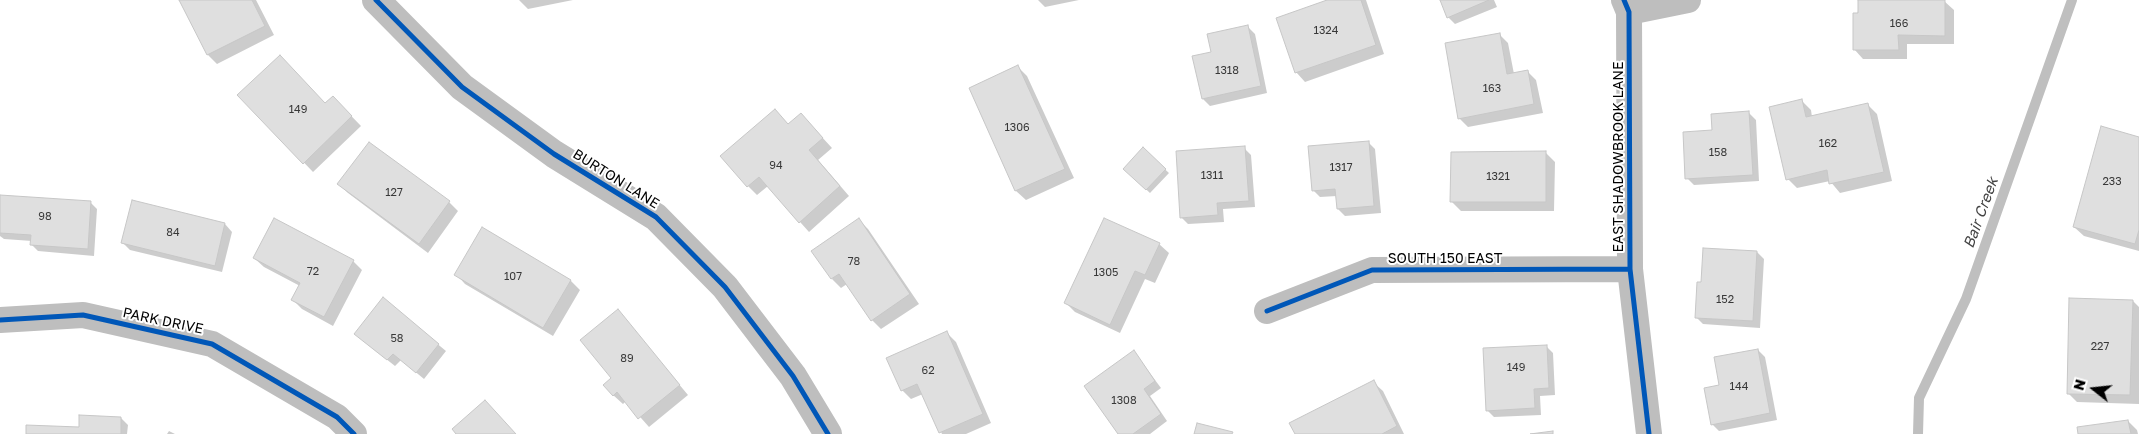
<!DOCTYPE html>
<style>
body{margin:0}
#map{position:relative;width:2139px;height:434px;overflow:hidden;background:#fff;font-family:"Golos Text",sans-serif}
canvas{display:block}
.north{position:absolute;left:2069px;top:364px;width:50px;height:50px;-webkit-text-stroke:4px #fff;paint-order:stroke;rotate:286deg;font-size:14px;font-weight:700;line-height:20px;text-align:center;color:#000}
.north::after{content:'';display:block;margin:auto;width:18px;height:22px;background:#000;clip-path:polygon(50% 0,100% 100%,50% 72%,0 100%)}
</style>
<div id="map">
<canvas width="2139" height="434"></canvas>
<div class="north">N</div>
</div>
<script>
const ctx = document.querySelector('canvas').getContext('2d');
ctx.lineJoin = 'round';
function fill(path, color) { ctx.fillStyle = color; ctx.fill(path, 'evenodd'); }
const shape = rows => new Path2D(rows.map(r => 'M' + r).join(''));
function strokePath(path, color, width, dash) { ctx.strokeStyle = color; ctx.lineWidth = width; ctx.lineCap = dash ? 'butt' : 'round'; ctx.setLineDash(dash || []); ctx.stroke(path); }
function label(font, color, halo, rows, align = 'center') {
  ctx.font = font + ' "Golos Text",sans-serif'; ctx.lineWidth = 4; ctx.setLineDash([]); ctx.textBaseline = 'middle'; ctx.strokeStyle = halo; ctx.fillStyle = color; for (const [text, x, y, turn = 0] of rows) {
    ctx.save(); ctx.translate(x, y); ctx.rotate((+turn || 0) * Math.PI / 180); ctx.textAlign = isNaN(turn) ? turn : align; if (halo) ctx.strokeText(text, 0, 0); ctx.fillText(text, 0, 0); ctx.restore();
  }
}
fill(shape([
 [180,0,256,0,274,35,217,64,208,55],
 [519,0,573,0,528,9],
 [1038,0,1079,0,1045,7],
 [1331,0,1366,0,1384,54,1305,82,1296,72],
 [1441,0,1494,0,1497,7,1455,24,1448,17],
 [1859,0,1944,1,1954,10,1954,44,1907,44,1907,59,1863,59,1854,49],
 [1248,27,1255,34,1267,93,1210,106,1203,99],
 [1499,34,1508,43,1514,74,1527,71,1536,80,1543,113,1468,127,1459,118],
 [1018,67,1027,76,1074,178,1026,200,1016,191,970,89],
 [239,95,326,104,333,97,361,126,313,172],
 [1801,100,1811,110,1812,117,1867,104,1877,114,1892,181,1840,193,1830,181,1797,188,1788,179],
 [775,111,789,125,810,124,832,148,818,160,849,196,809,232,768,186,757,195,748,186],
 [1749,113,1756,120,1759,181,1694,185,1687,178,1714,131],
 [2139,138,2139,251,2084,236,2074,227],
 [1368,142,1375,149,1381,213,1345,216,1338,209,1337,196,1320,197,1313,190],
 [369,143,449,202,458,211,428,253,348,193,339,184],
 [1244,148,1251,155,1255,207,1223,209,1224,222,1188,224,1181,217],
 [1143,149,1169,173,1150,193,1124,169],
 [1546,153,1555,162,1554,211,1461,211,1452,202],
 [0,196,90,202,97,209,94,256,38,251,31,244,32,241,4,239,0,236],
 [133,201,225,224,232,232,222,272,130,250,123,243],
 [859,220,868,229,919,304,881,329,872,320,847,284,841,288,832,279],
 [483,228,571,281,580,290,553,336,465,284,456,274],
 [1159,244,1169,253,1155,283,1145,279,1120,333,1075,312,1066,303],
 [1757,252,1764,259,1760,328,1703,324,1696,317,1702,283],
 [254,258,353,261,362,270,333,326,302,309,293,300,300,286,264,267],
 [383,299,446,351,424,379,401,360,395,366,362,340],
 [2133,301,2139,307,2139,404,2077,402,2068,393],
 [618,311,688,395,649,427,626,401,623,404,613,395],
 [947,333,956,342,991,423,966,434,942,434,923,394,911,399,902,390],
 [1546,346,1553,353,1555,395,1540,396,1541,415,1494,417,1487,410],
 [1758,350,1765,357,1777,420,1719,431,1712,424,1721,386],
 [1134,352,1161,388,1150,396,1167,421,1150,434,1120,434],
 [1373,382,1383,391,1404,434,1296,434],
 [121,418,128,425,127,434,27,434,80,428],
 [2128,421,2137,430,2138,434,2079,434],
 [169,431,175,434,167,434]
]), '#0003');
strokePath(shape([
 [1918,434,1919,398,1966,299,2072,0]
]), '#bfbfbf', 10);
const building = shape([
 [179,0,252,0,265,26,207,55,179,0],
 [1327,0,1361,0,1376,45,1295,73,1276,18,1327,0],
 [1440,0,1489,0,1447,18,1440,0],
 [1858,0,1945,0,1945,36,1898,35,1899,50,1853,50,1853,13,1858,13,1858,0],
 [1248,25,1261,86,1202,99,1192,56,1211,52,1207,34,1248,25],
 [1500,33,1507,74,1528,70,1534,104,1458,119,1445,43,1500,33],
 [280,55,325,103,333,96,352,116,303,164,237,95,280,55],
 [1018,65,1065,169,1015,191,969,88,1018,65],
 [1802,99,1806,117,1868,103,1884,172,1829,184,1827,170,1786,180,1769,107,1802,99],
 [775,109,788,124,801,113,823,138,809,150,840,186,799,223,759,177,747,187,720,156,775,109],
 [1749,111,1753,175,1685,179,1683,132,1712,130,1711,114,1749,111],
 [2101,126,2139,137,2139,230,2135,244,2073,227,2101,126],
 [1369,141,1374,206,1337,209,1335,189,1312,191,1308,146,1369,141],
 [369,142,450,201,419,244,337,184,369,142],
 [1245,146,1249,201,1217,203,1218,215,1180,218,1176,151,1245,146],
 [1143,147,1166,169,1146,190,1123,169,1143,147],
 [1546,151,1546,202,1450,202,1451,152,1546,151],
 [0,195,91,201,88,249,30,245,31,235,0,233,0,195],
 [132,200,225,223,215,266,121,243,132,200],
 [274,218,354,260,324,317,291,300,300,283,253,258,274,218],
 [859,218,910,294,871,321,839,274,831,279,811,251,859,218],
 [1104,218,1160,243,1145,275,1135,271,1110,325,1064,303,1104,218],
 [482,227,571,280,543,328,454,275,482,227],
 [1703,248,1757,251,1753,321,1695,318,1697,282,1701,282,1703,248],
 [383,297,439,344,416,373,393,354,387,360,354,334,383,297],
 [2069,298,2133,300,2130,395,2067,394,2069,298],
 [618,309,680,385,638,419,617,392,613,396,603,385,611,378,580,340,618,309],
 [947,331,983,414,939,433,917,384,901,391,886,358,947,331],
 [1547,345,1549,388,1534,389,1535,408,1486,411,1483,348,1547,345],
 [1758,349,1770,413,1711,425,1704,388,1719,385,1714,357,1758,349],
 [1134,350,1155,381,1144,389,1161,414,1133,434,1118,434,1084,386,1134,350],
 [1374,380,1397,426,1382,434,1295,434,1289,423,1374,380],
 [485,400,516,434,456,434,452,429,485,400],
 [79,415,121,417,121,434,26,434,26,425,79,427,79,415],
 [2128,420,2131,434,2078,434,2077,427,2128,420],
 [1197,423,1233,432,1232,434,1194,434,1197,423],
 [1553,431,1553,434,1530,434,1553,431]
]);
fill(building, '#dfdfdf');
strokePath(building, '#c7c7c7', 1);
strokePath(shape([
 [1624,0,1629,12,1630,269,1649,434],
 [1629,12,1688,0],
 [1267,311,1372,270,1630,269],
 [0,320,83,315,212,344,337,417,354,434]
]), '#bebebe', 26);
strokePath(shape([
 [376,0,462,87,554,154,656,217,725,287,793,376,828,434]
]), '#bebebe', 28);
strokePath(shape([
 [376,0,462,87,554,154,656,217,725,287,793,376,828,434],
 [1624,0,1629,12,1630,269,1649,434],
 [1267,311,1372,270,1630,269],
 [0,320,83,315,212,344,337,417,354,434]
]), '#0057b8', 5);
label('11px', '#383838', null, [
 ["166",1899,24],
 ["1324",1326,31],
 ["1318",1227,71],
 ["163",1492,89],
 ["149",298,110],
 ["1306",1017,128],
 ["162",1828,144],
 ["158",1718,153],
 ["94",776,166],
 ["1317",1341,168],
 ["1311",1212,176],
 ["1321",1498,177],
 ["233",2112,182],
 ["127",394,193],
 ["98",45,217],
 ["84",173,233],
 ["78",854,262],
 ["72",313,272],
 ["1305",1106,273],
 ["107",513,277],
 ["152",1725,300],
 ["58",397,339],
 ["227",2100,347],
 ["89",627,359],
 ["149",1516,368],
 ["62",928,371],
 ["144",1739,387],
 ["1308",1124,401]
]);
label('14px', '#000', '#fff', [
 ["EAST SHADOWBROOK LANE",1619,157,-90],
 ["BURTON LANE",616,179,32],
 ["SOUTH 150 EAST",1445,259],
 ["PARK DRIVE",163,321,12]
]);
label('italic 15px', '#444', '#fff', [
 ["Bair Creek",1981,213,-70]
]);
</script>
